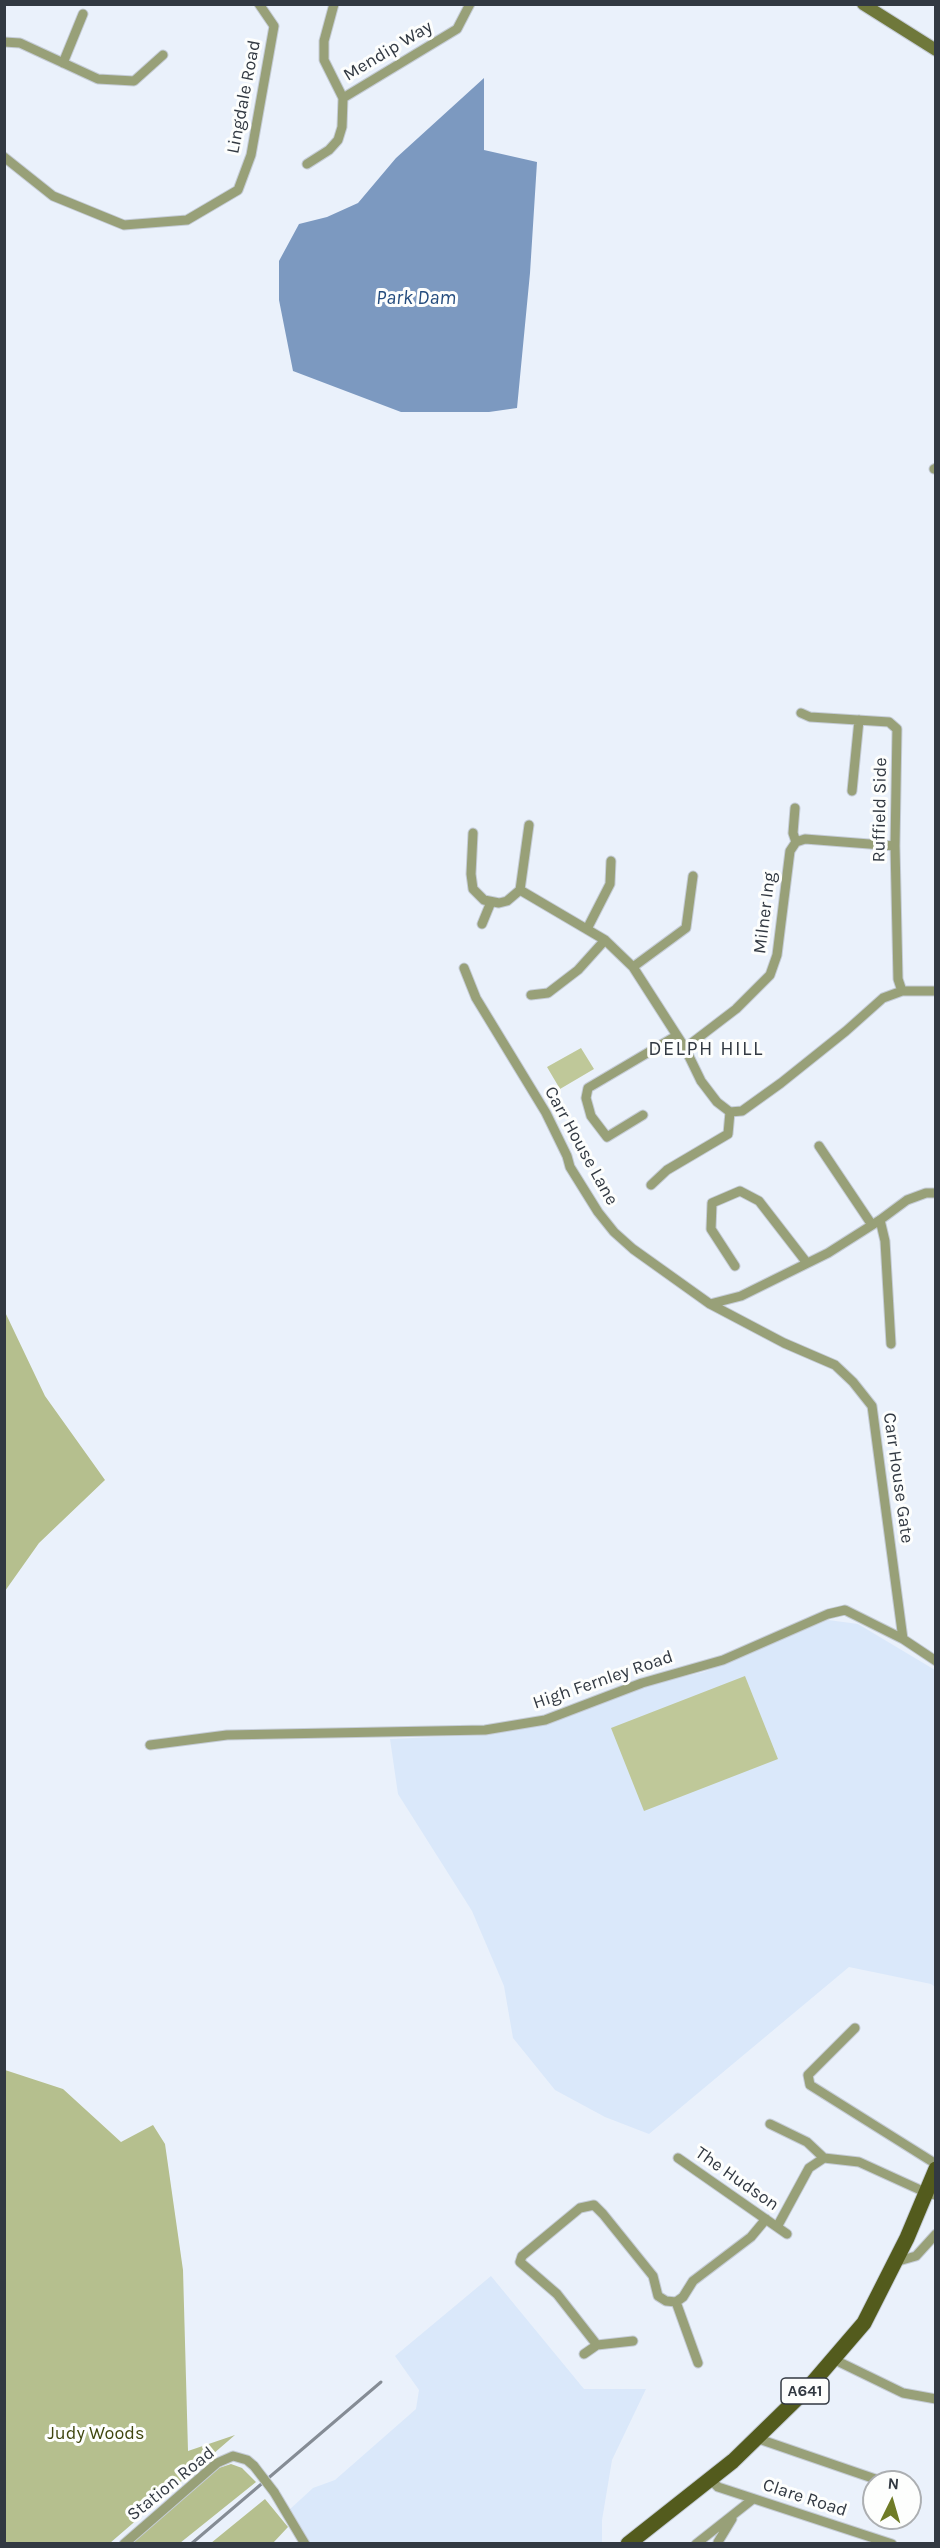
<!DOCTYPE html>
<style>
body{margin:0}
#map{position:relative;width:940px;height:2548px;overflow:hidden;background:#eaf1fb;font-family:Karla,sans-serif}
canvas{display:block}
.frame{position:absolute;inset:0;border:6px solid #323942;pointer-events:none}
.north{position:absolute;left:862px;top:2470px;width:60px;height:60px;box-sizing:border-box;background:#fdfefd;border:2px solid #acafb2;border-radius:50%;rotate:5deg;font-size:16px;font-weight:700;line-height:24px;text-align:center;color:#323942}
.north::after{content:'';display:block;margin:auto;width:21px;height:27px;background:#6f7b27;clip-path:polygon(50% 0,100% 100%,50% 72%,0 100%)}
</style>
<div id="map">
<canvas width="940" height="2548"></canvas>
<div class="frame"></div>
<div class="north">N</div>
</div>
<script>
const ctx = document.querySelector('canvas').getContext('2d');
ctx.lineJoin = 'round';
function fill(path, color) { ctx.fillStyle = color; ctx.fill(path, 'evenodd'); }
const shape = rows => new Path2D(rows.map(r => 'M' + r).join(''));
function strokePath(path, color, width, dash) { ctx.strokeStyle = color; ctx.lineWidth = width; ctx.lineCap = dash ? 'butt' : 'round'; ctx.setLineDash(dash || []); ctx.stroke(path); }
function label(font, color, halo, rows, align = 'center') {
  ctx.font = font + ' Karla,sans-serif'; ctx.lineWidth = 6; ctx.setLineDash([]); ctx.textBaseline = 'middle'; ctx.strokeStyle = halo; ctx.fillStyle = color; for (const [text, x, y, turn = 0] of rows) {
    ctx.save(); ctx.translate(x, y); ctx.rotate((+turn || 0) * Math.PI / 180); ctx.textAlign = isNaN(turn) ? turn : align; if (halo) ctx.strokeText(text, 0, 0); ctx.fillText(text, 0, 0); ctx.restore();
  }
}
fill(shape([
 [828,1620,858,1624,935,1670,935,1987,931,1984,849,1967,649,2134,605,2117,555,2090,513,2038,504,1986,472,1911,398,1794,390,1739,480,1735,521,1728,644,1686,704,1672],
 [491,2276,584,2389,646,2389,612,2460,602,2520,602,2543,309,2543,289,2510,313,2488,335,2480,416,2409,419,2390,395,2356]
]), '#dae8fa');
fill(shape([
 [581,1048,594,1069,560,1089,547,1067],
 [745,1676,778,1759,644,1811,611,1728]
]), '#bfc899');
fill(shape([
 [5,1312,45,1396,105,1480,39,1543,5,1591],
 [5,2070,63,2089,121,2142,153,2125,165,2144,183,2270,188,2451,235,2435,110,2543,5,2543],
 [231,2464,242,2468,256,2482,180,2543,132,2543,219,2468],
 [265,2499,288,2527,273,2543,211,2543]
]), '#b5bf8e');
fill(shape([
 [484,78,484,150,537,162,530,273,517,408,489,412,401,412,293,371,279,300,279,261,299,224,327,217,358,203,396,158]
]), '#7c99c0');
const street = shape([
 [4,42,20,43,98,79,134,81,163,55],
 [63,63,83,14],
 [343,98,457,29,470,4],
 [4,157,53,196,124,225,187,220,238,190,251,155,274,26,259,4],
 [307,164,329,150,338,140,342,127,343,98,324,60,324,41,334,4],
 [934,469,936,468],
 [801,713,810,717,889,722,897,729,895,846,898,979,902,991],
 [852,791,859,720],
 [795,808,793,833,796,842],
 [473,833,471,874,473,889,484,900,499,903,507,901,520,890,529,825],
 [520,890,605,940,633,967,685,1048,701,1081,717,1102,730,1112,742,1111,781,1083,846,1031,883,998,902,991,936,991],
 [482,924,491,902],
 [587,929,610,884,611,861],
 [633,967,686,928,693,876],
 [464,968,476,998,546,1113,567,1156,570,1167,598,1212,614,1232,633,1249,710,1304,784,1343,835,1365,853,1382,872,1406,903,1639],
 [531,995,548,993,578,970,605,940],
 [685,1048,736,1009,770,975,777,955,790,851,796,842,805,839,895,846],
 [643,1115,607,1137,591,1116,586,1098,588,1088,676,1036],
 [819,1146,872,1225],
 [651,1185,667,1170,728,1134,730,1112],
 [880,1220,885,1241,891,1344],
 [735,1266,711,1229,712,1203,740,1191,759,1201,807,1263],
 [710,1304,741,1296,828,1253,880,1220,907,1200,926,1193,936,1193],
 [150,1745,227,1735,485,1730,545,1720,642,1683,723,1660,828,1614,845,1610,903,1639,936,1661],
 [855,2028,808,2075,810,2085,936,2164],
 [770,2124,807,2142,824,2158],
 [678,2158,787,2234],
 [777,2227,809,2168,824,2158,859,2162,927,2193,936,2195],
 [895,2262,916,2256,936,2234],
 [676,2302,698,2363],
 [597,2345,557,2294,520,2262,522,2256,580,2208,594,2205,603,2214,653,2276,658,2296,666,2301,676,2302,683,2297,693,2281,751,2237,766,2219],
 [584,2354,597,2345,633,2341],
 [833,2359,903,2393,936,2399],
 [756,2438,884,2482],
 [711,2480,718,2487,892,2544],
 [274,2492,305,2544],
 [718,2542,732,2519],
 [124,2544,217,2463,233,2456,247,2460,254,2466],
 [696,2544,753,2499]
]);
const secondary = shape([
 [863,4,936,50]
]);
const primary = shape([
 [628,2544,733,2461,809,2387,864,2323,907,2238,936,2169]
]);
strokePath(street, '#c5ccd6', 11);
strokePath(secondary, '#c5ccd6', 14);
strokePath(primary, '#c5ccd6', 17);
strokePath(street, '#98a078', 9);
strokePath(secondary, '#6f783b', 12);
strokePath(primary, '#535b1d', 15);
strokePath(shape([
 [191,2544,381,2382]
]), '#858c95', 3);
const streetBridge = shape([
 [254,2466,274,2492]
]);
strokePath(streetBridge, '#c5ccd6', 11, []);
strokePath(streetBridge, '#98a078', 9);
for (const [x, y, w] of [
 [805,2391,48]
]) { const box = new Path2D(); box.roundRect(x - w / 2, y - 13, w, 26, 4.5); ctx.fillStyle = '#fdfefd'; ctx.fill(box); strokePath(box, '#323942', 1.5); }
label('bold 16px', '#323942', null, [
 ["A641",805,2391]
]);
label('18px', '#323942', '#fdfefd', [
 ["Mendip Way",388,51,-31],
 ["Lingdale Road",244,97,-79],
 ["Ruffield Side",880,810,-89],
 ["Milner Ing",765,913,-83],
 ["Carr House Lane",581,1146,61],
 ["Carr House Gate",898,1478,82],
 ["High Fernley Road",603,1680,-19],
 ["The Hudson",737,2179,35],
 ["Station Road",171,2484,-39],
 ["Clare Road",805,2498,18]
]);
label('18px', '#3f460e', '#fdfefd', [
 ["Judy Woods",96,2434]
]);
label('italic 20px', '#244c7e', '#fdfefd', [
 ["Park Dam",416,298]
]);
ctx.letterSpacing = '1.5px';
label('20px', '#323942', '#fdfefd', [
 ["DELPH HILL",706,1049]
]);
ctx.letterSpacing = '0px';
</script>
